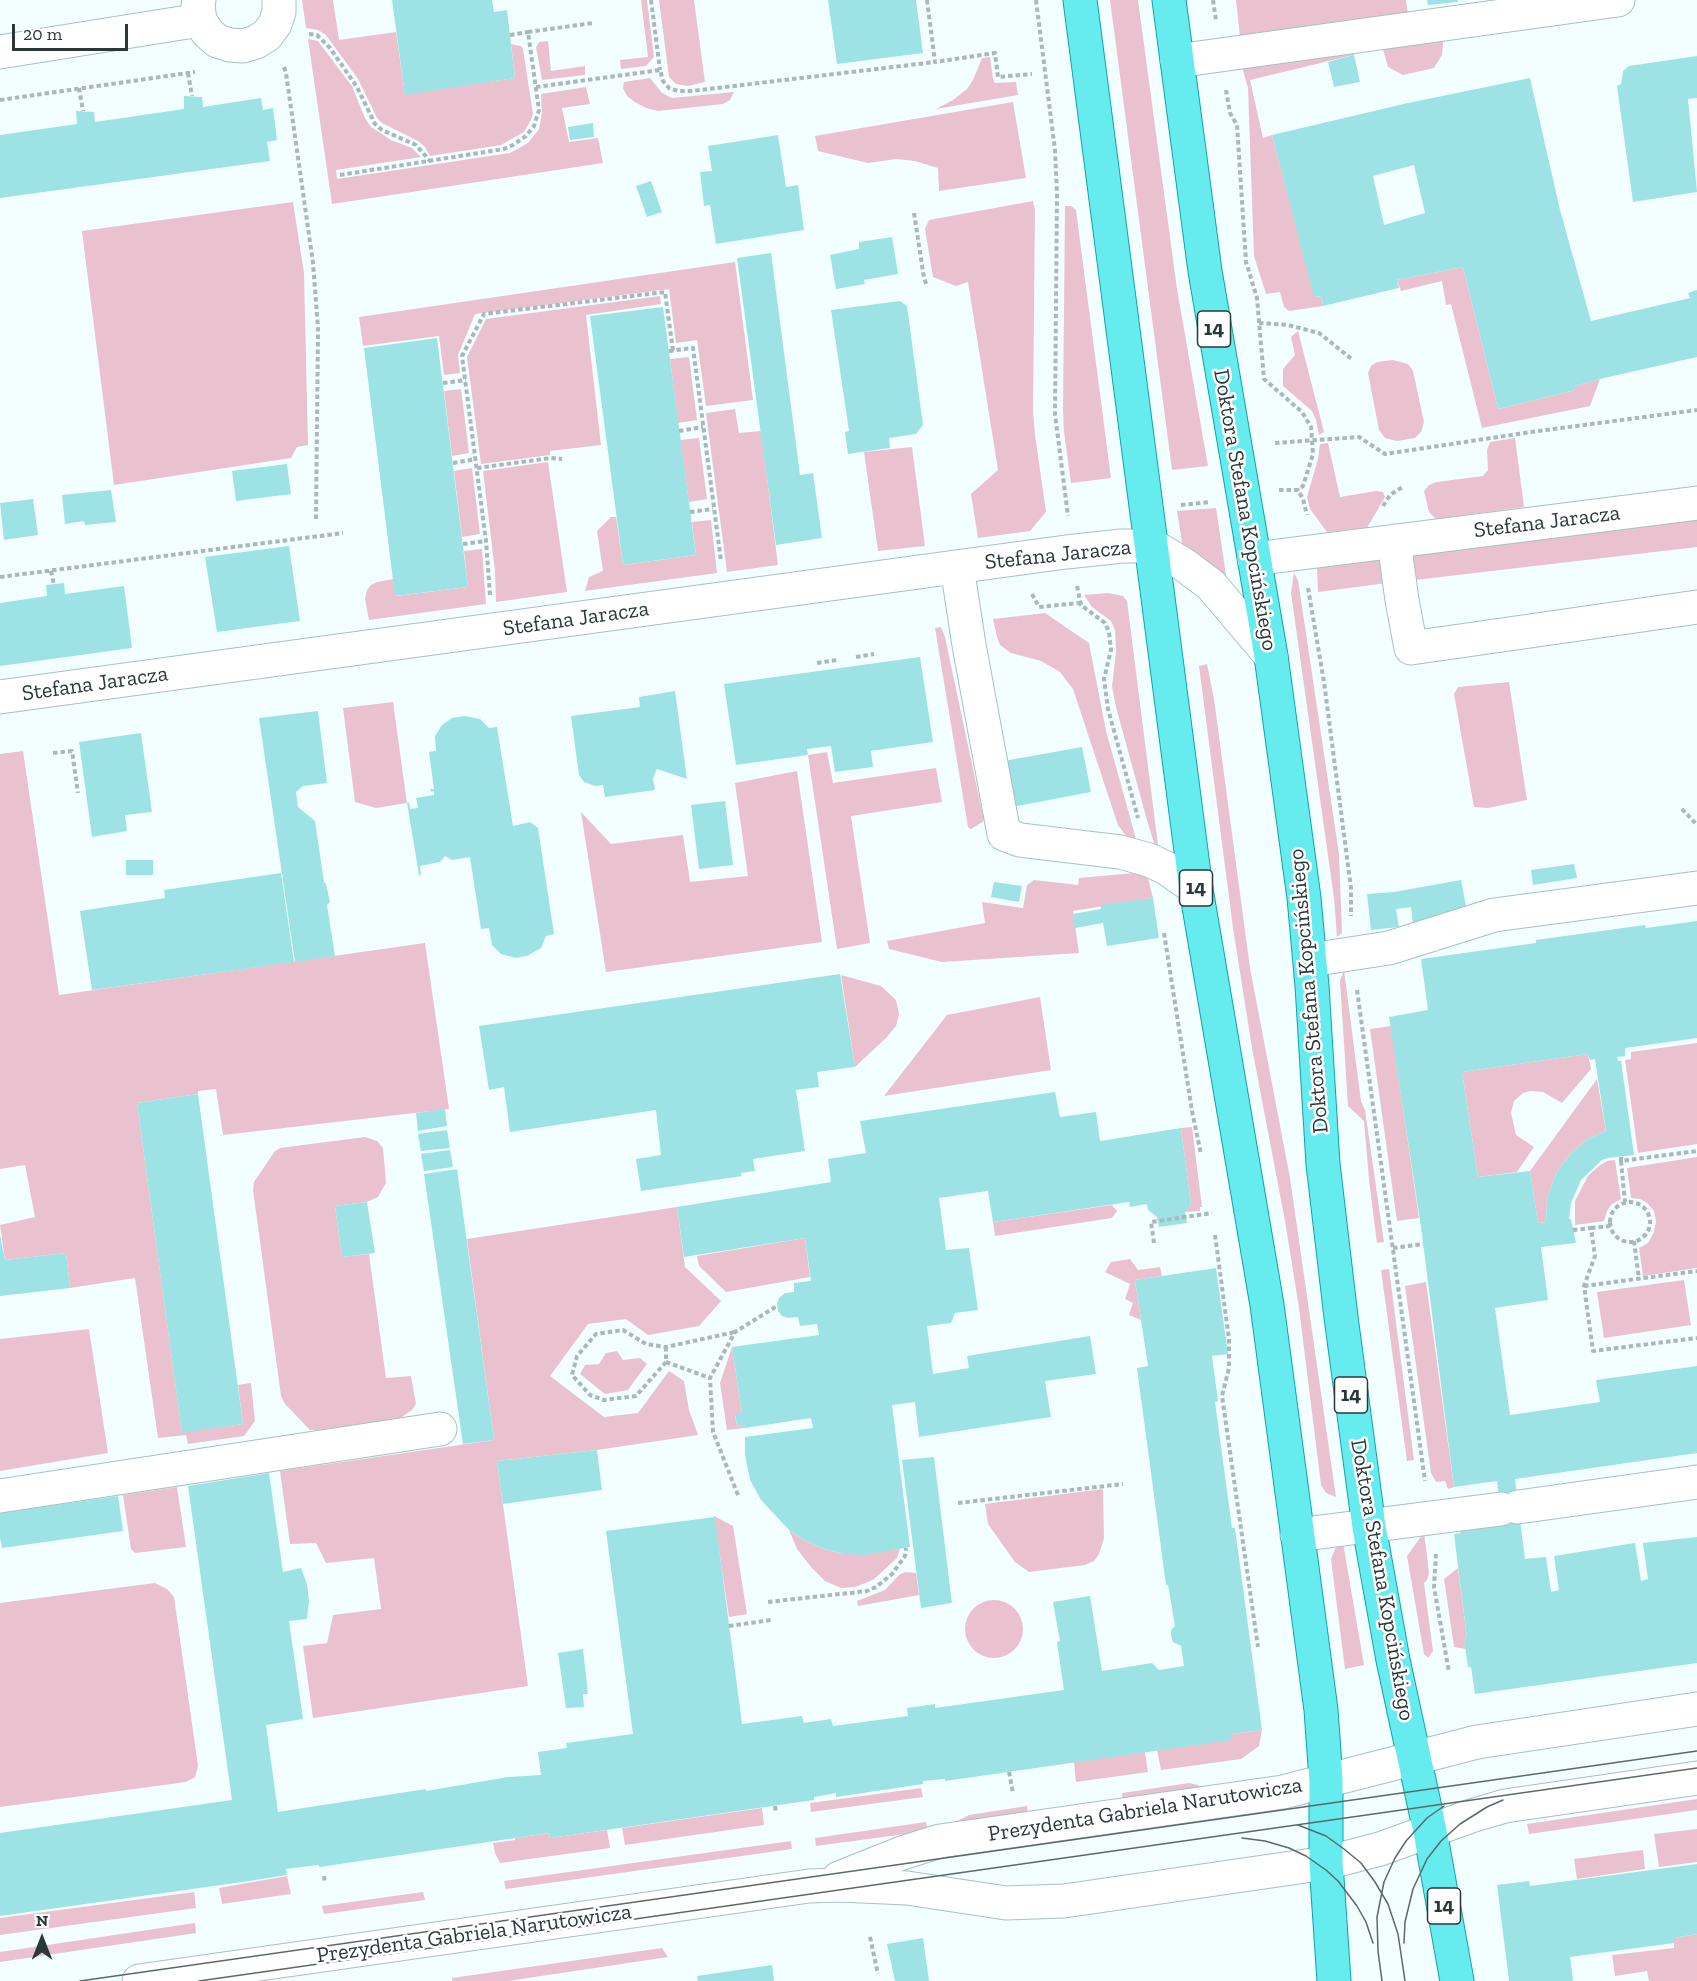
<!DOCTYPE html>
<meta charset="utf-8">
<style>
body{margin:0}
#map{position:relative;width:1697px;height:1981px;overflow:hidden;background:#f2feff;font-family:"Zilla Slab",serif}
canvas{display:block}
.north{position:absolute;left:12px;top:1909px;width:60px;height:60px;-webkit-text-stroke:4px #fff;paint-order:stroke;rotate:0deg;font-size:16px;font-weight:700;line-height:24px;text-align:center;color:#2b3838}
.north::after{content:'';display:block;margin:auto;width:21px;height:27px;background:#2b3838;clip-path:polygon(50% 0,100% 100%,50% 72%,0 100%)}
.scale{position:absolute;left:12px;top:24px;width:116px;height:27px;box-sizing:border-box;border:3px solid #2b3838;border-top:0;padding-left:8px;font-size:18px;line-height:21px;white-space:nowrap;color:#2b3838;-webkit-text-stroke:4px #fff;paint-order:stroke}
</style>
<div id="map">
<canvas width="1697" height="1981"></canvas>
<div class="north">N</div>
<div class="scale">20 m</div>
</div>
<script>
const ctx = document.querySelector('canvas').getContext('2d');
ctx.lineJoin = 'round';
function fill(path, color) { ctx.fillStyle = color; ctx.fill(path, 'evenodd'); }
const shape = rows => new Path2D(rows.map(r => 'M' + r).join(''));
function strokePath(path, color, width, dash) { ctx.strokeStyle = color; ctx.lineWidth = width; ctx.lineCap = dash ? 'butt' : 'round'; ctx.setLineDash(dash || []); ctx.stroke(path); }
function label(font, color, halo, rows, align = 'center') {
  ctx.font = font + ' "Zilla Slab",serif'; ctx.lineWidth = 5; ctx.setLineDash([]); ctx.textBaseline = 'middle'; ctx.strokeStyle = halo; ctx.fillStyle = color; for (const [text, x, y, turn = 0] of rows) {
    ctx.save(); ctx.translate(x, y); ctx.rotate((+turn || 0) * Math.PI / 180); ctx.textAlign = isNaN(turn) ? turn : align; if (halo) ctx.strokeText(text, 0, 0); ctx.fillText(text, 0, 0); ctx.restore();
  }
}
fill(shape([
 [302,0,333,0,339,40,396,32,405,94,515,78,511,44,521,46,523,49,533,114,531,120,524,132,501,145,430,156,425,147,418,141,382,123,377,118,358,79,326,35,318,30,306,28],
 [641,0,647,0,654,57,646,66,621,69,620,60,648,57],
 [659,0,694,0,705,82,688,86,676,84,669,77],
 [1110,0,1138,0,1177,289,1208,466,1172,470],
 [1236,0,1406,0,1408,14,1240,37],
 [1444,32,1442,55,1434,68,1403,75,1388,67,1381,42],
 [308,39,318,41,345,77,352,86,365,118,371,127,391,140,412,148,421,157,336,170,337,179,510,153,528,143,539,129,542,113,541,94,586,87,590,104,562,108,569,142,598,138,603,163,332,204],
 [548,41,551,71,585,66,585,75,542,80,536,47,539,42],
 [1352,47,1354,55,1250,80,1263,138,1272,135,1315,297,1321,296,1323,306,1289,311,1284,307,1280,292,1266,294,1254,256,1248,88,1240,60],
 [990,57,993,79,995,83,1016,82,1018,95,936,109,953,100,967,89,973,80,982,58],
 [650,78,662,93,672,98,734,92,730,100,723,104,658,111,646,108,635,102,627,96,623,88,624,82],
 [1013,102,1026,178,939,191,938,168,915,161,896,159,868,163,818,151,815,136],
 [1033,201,1035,210,1033,411,1035,435,1046,512,1030,531,978,538,971,494,998,470,968,282,956,286,933,277,925,229,929,220],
 [293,202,304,273,308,445,297,447,291,458,114,485,82,231],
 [1065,206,1071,206,1076,210,1111,478,1071,483,1064,432,1063,411],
 [735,262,753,400,706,406,697,340,676,343,669,289,475,314,458,355,460,373,444,375,439,336,363,346,359,317],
 [1463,267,1498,409,1575,390,1575,386,1600,379,1590,406,1482,428,1451,304,1446,305,1442,281,1401,291,1397,280],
 [660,296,661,304,586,315,601,445,550,451,550,455,481,464,467,357,486,319],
 [1298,331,1324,432,1319,435,1316,420,1312,411,1283,386,1283,369,1295,355,1291,337],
 [689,357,697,420,678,423,670,359],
 [1393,360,1408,364,1413,371,1424,422,1421,432,1415,438,1397,441,1385,438,1379,430,1368,373,1371,366,1377,362],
 [461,389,469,453,452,456,444,391],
 [735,409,739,433,761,431,778,565,727,572,706,413],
 [699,438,707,499,689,502,680,440],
 [1515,438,1524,507,1436,519,1429,512,1424,491,1429,485,1437,482,1483,476,1488,470,1487,450,1490,442],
 [1328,443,1340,497,1376,491,1383,492,1385,497,1367,528,1327,532,1310,509,1307,497,1318,459,1320,444],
 [912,447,925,546,878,551,864,452],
 [548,462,567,592,496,602,495,571,483,471],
 [472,468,480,534,462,537,454,471],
 [1216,508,1226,575,1226,577,1183,548,1177,511],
 [611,517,616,517,623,565,696,555,692,522,711,520,717,573,585,591,589,577,603,571,597,531],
 [1697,519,1697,547,1415,580,1413,553],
 [482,549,486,604,369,620,365,599,367,590,371,585,377,582,393,579,396,596,468,587,464,551],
 [1381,558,1387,583,1318,592,1317,567],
 [1294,573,1298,580,1339,854,1342,933,1337,937,1334,898,1291,593],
 [1108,593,1123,596,1127,601,1159,853,1156,849,1148,824,1116,707,1112,686,1116,652,1115,630,1111,621,1092,607,1084,595],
 [1045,613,1089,643,1106,731,1138,846,1132,844,1118,825,1073,689,1060,672,1041,661,1011,653,1000,645,997,637,993,619],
 [941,627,945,637,984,821,971,829,968,827,935,628],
 [1207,664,1214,699,1250,968,1290,1178,1336,1497,1326,1493,1321,1485,1299,1308,1285,1221,1252,1048,1233,928,1199,666],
 [1509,682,1527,800,1488,808,1474,807,1454,694,1458,687],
 [393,702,407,803,376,808,355,802,343,708],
 [23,751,59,995,425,943,449,1109,223,1135,216,1089,198,1091,198,1094,137,1103,182,1432,243,1424,238,1385,251,1383,255,1421,244,1436,188,1444,186,1435,158,1438,135,1278,70,1288,66,1253,5,1260,0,1225,35,1217,25,1165,0,1169,0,754],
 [827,752,833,783,936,768,942,802,851,816,870,943,837,949,808,755],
 [797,771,822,942,606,972,581,812,611,844,683,835,690,882,748,876,735,783],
 [1134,873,1148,878,1153,898,1073,911,1079,953,942,962,889,949,887,941,985,923,982,902,1023,908,1027,885,1034,880,1078,885,1079,878],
 [1344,970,1361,1101,1365,1110,1384,1242,1377,1243,1369,1180,1364,1121,1348,1106,1340,981],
 [841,975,881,986,896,1000,899,1014,896,1026,887,1037,855,1067],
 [1040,997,1051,1070,884,1096,947,1015],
 [1391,1026,1419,1218,1397,1221,1370,1029],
 [1697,1043,1697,1144,1638,1153,1625,1060,1631,1059,1631,1052],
 [1588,1054,1591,1069,1562,1103,1543,1092,1531,1091,1523,1093,1514,1101,1511,1113,1516,1135,1534,1147,1517,1172,1478,1177,1462,1072],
 [1597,1079,1606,1131,1588,1139,1572,1152,1557,1171,1547,1199,1546,1222,1538,1223,1530,1171],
 [1192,1127,1202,1207,1200,1207,1200,1211,1185,1212,1191,1205,1181,1128],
 [365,1137,377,1141,383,1148,386,1183,378,1197,367,1202,335,1206,342,1257,369,1254,386,1378,411,1376,416,1404,412,1410,399,1419,318,1430,310,1430,285,1404,281,1396,253,1190,254,1182,275,1151,280,1148],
 [1697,1157,1697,1268,1643,1276,1639,1248,1648,1243,1654,1232,1656,1221,1654,1211,1647,1203,1640,1199,1631,1198,1627,1168],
 [1615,1160,1621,1199,1612,1204,1607,1211,1604,1221,1575,1225,1575,1201,1588,1176,1599,1166,1607,1161],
 [1112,1205,1117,1211,1112,1218,995,1236,993,1222],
 [677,1207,685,1267,721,1301,699,1326,648,1335,626,1319,588,1324,550,1376,604,1417,638,1413,669,1371,684,1381,689,1410,698,1435,597,1450,497,1461,528,1686,313,1718,303,1646,327,1643,333,1615,381,1609,374,1558,326,1563,316,1543,290,1544,280,1471,494,1440,467,1239],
 [805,1238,810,1277,726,1292,699,1266,697,1256],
 [1130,1259,1138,1270,1160,1267,1162,1276,1135,1280,1141,1320,1129,1315,1133,1303,1125,1299,1130,1284,1105,1272,1111,1262],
 [1389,1269,1414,1460,1407,1461,1381,1270],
 [1684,1280,1691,1325,1604,1338,1597,1292],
 [1426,1282,1454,1487,1448,1489,1445,1481,1436,1482,1431,1473,1405,1286],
 [89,1329,108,1453,0,1471,0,1339],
 [732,1347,742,1413,735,1415,737,1426,744,1425,745,1428,727,1430,720,1383],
 [617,1351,623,1360,640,1358,647,1364,628,1390,605,1394,580,1374,585,1365,599,1364,606,1353],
 [177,1487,186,1547,135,1553,131,1549,123,1495],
 [1103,1489,1104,1538,1099,1554,1094,1561,1085,1565,1029,1572,1015,1562,988,1524,985,1504],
 [714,1516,733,1526,747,1614,729,1617],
 [789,1530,806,1541,824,1549,844,1554,900,1549,897,1558,873,1580,855,1587,841,1588,825,1581,811,1567,797,1549],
 [1424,1532,1429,1573,1427,1580,1424,1583,1433,1651,1428,1658,1424,1654,1407,1556],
 [1343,1543,1364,1665,1345,1669,1331,1559,1335,1549],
 [1458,1568,1467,1638,1464,1640,1466,1649,1454,1647,1444,1579],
 [905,1572,916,1573,919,1595,858,1606,857,1601,885,1590,899,1575],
 [155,1583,167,1589,174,1597,198,1766,195,1777,186,1782,0,1807,0,1603],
 '965 1629a29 29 0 1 1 58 0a29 29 0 1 1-58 0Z',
 [1262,1730,1259,1746,1241,1759,1161,1770,1157,1750,1231,1734],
 [1145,1752,1148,1772,1076,1782,1074,1762],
 [1189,1783,1198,1785,1206,1791,1123,1803,1122,1793],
 [921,1788,923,1797,811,1812,810,1803],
 [1697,1799,1697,1810,1529,1834,1527,1824],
 [1027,1806,1028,1816,953,1823,969,1815],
 [762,1808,764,1825,625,1845,622,1828],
 [926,1822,928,1831,816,1846,815,1838],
 [1697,1829,1697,1862,1659,1867,1654,1834],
 [607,1830,610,1848,500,1863,495,1853,493,1843,515,1840,515,1838,549,1833,550,1838],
 [791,1841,792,1849,506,1889,504,1881],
 [1643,1850,1645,1869,1577,1879,1574,1859],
 [287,1876,291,1894,222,1904,219,1888],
 [194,1892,196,1908,0,1935,0,1918],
 [423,1892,425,1900,324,1914,322,1906],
 [195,1923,196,1933,0,1962,0,1952],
 [1697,1934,1697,1981,1649,1981,1647,1971,1615,1976,1612,1955,1674,1948,1674,1938],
 [662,1948,668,1957,508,1981,452,1981,452,1978]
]), '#eac2cf');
fill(shape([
 [392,0,492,0,494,12,507,10,515,78,405,95],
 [828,0,916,0,923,53,837,64],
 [1427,0,1458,0,1458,2,1428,5],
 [1354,55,1360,82,1334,87,1328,62],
 [1697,56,1697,98,1688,99,1697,192,1633,202,1617,86,1621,84,1623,71,1629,66],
 [1530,78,1560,210,1591,321,1690,298,1688,293,1697,290,1697,357,1600,379,1575,386,1575,390,1498,409,1463,267,1397,280,1399,288,1323,306,1321,296,1314,297,1272,135,1408,103],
 [1414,165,1425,213,1384,225,1373,176],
 [184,96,202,97,203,107,261,98,263,110,273,108,277,140,267,142,270,161,0,198,0,135,77,124,76,111,94,112,95,122,184,109],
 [593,123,594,137,570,140,568,127],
 [778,135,786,187,798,185,804,230,716,244,710,205,704,206,700,172,712,171,708,146],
 [651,181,662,212,647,217,636,186],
 [892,237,898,274,864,280,865,284,836,289,830,255,859,249,859,242],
 [771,253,800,475,813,473,822,538,776,545,737,258],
 [900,301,907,306,923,425,916,434,889,438,890,448,848,454,845,432,849,431,831,310],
 [663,307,696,555,623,565,590,316],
 [437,338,468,587,395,596,364,348],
 [287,464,291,494,236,501,232,471],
 [111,490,116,522,85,525,84,521,65,524,62,495],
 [33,499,38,535,4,540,0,503],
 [289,546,300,621,217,632,205,557],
 [64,583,65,594,124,586,132,648,0,666,0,603,47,596,46,585],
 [920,657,933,742,871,751,873,767,835,772,831,746,807,749,808,755,736,765,724,684],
 [675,691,687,779,657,769,653,778,655,790,605,797,603,785,595,786,584,782,579,775,571,716,640,707,639,697],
 [318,711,327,783,303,786,296,792,298,807,315,821,324,882,326,884,330,902,327,905,335,956,295,962,259,718],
 [465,716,480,719,489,728,497,727,513,826,530,822,538,828,554,934,546,936,541,948,527,956,516,958,501,954,492,945,489,928,481,929,470,857,452,860,445,856,440,862,420,866,421,875,419,875,407,803,409,802,410,809,418,808,416,798,434,795,434,791,431,792,430,789,434,789,429,752,436,751,435,736,442,725,452,718],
 [141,733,152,812,125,815,127,831,92,837,79,742],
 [1082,747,1091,792,1012,807,1004,761],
 [725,801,733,865,699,869,691,805],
 [126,860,153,860,153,875,126,875],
 [1574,864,1577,878,1533,885,1531,870],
 [281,873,294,962,92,990,80,911,165,898,164,890],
 [1461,880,1468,916,1413,924,1411,907,1396,909,1399,927,1371,930,1367,894,1394,892],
 [994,882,1022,886,1019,902,991,897],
 [1153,898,1159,938,1107,946,1103,923,1075,928,1073,914,1101,909,1101,905],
 [1697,921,1697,1038,1625,1048,1625,1056,1617,1057,1618,1061,1621,1061,1634,1155,1608,1158,1602,1160,1581,1180,1571,1203,1569,1219,1571,1219,1576,1243,1541,1247,1548,1300,1495,1308,1510,1415,1600,1402,1596,1380,1697,1366,1697,1453,1515,1479,1525,1559,1546,1557,1551,1592,1559,1590,1554,1556,1635,1543,1641,1581,1648,1579,1643,1543,1697,1537,1697,1663,1475,1694,1471,1667,1468,1667,1464,1640,1467,1638,1454,1534,1461,1533,1460,1531,1503,1526,1497,1481,1454,1487,1421,1227,1389,1017,1428,1010,1421,959,1536,943,1536,940,1645,925,1646,928],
 [1588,1054,1590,1060,1595,1059,1606,1131,1588,1139,1572,1152,1557,1171,1547,1199,1546,1222,1538,1223,1530,1171,1478,1177,1462,1072],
 [840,974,855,1067,817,1072,819,1087,796,1090,805,1151,753,1159,755,1171,741,1173,742,1176,641,1191,636,1159,661,1155,656,1110,510,1132,504,1087,489,1090,479,1026],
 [1055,1092,1060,1117,1096,1112,1100,1141,1181,1128,1191,1205,1185,1212,1187,1223,1159,1227,1157,1217,1148,1210,1147,1204,1130,1207,1129,1202,993,1222,988,1191,939,1198,946,1250,969,1248,978,1310,955,1313,951,1323,927,1326,933,1374,969,1368,967,1356,1090,1336,1096,1374,1045,1381,1051,1417,919,1437,915,1402,892,1405,910,1547,865,1555,844,1554,824,1549,806,1541,789,1530,761,1500,750,1480,745,1455,745,1437,813,1428,811,1418,745,1428,744,1425,737,1426,735,1414,742,1413,732,1347,819,1335,817,1324,800,1326,798,1317,788,1318,782,1316,778,1311,777,1304,779,1298,785,1293,794,1292,794,1283,811,1281,805,1238,684,1257,677,1207,831,1182,828,1159,866,1153,860,1121],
 [198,1094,243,1424,182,1433,137,1103],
 [445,1109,447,1126,418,1131,416,1113],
 [447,1130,450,1148,421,1151,418,1134],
 [450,1150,453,1167,424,1171,421,1154],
 [457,1169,494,1440,463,1444,424,1174],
 [367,1202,375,1253,342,1257,335,1206],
 [0,1235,5,1260,66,1253,70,1288,0,1296],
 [1216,1268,1228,1354,1212,1356,1218,1401,1215,1402,1232,1528,1235,1528,1262,1730,1231,1734,1232,1740,945,1781,945,1779,923,1781,923,1784,836,1797,836,1793,814,1797,814,1800,550,1838,549,1833,320,1867,318,1865,286,1869,287,1875,249,1881,0,1916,0,1833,232,1800,188,1486,269,1473,283,1572,301,1568,307,1584,309,1601,307,1619,289,1621,303,1719,266,1725,278,1812,426,1789,426,1791,508,1777,541,1775,538,1752,567,1748,566,1743,633,1734,606,1531,715,1517,742,1724,802,1716,804,1723,831,1719,833,1726,908,1716,907,1708,935,1704,935,1708,1064,1690,1057,1642,1060,1641,1053,1602,1090,1596,1102,1671,1152,1663,1159,1670,1184,1666,1181,1646,1173,1642,1171,1635,1171,1630,1175,1626,1168,1585,1166,1585,1137,1368,1148,1366,1135,1280],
 [597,1450,602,1490,503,1504,497,1461],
 [934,1457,952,1603,921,1608,902,1460],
 [118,1496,123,1531,2,1548,0,1538,0,1513],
 [583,1649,588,1694,583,1694,584,1707,566,1708,558,1653],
 [1697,1864,1697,1934,1674,1938,1674,1943,1570,1957,1573,1981,1509,1981,1497,1885,1529,1881,1530,1886],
 [923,1938,929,1981,895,1981,887,1944],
 [772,1965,774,1981,698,1981,697,1976]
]), '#9de3e6');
const minor = shape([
 [199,0,198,6,200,20,207,32,217,41,230,45,243,46,256,42,267,35,275,24,279,12,279,0],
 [0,52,200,20],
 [1177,61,1618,0],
 [1394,541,1402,600,1411,648,1697,607],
 [1254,559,1697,503],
 [957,567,969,645,1004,834,1020,840,1120,852,1149,860,1166,868,1196,889],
 [0,697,1066,552,1122,546,1153,546,1183,564,1211,585,1271,656],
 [1310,960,1389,948,1494,915,1697,888],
 [0,1496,440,1429],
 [1518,1507,1697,1482],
 [1297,1535,1501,1509],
 [839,1878,902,1853,940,1841,1283,1792,1477,1742,1697,1709],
 [139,1981,809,1886,839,1885,907,1888,1006,1903,1064,1901,1326,1863,1380,1849,1471,1816,1505,1806,1697,1778]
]);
const major = shape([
 [1080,0,1196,889,1267,1305,1321,1710,1326,1780,1326,1863,1334,1981],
 [1169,0,1205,271,1271,656,1304,898,1312,986,1323,1164,1341,1317,1369,1527,1393,1660,1430,1831,1457,1981]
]);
strokePath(minor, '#a4c2c3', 35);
strokePath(major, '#0fa3a8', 35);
strokePath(shape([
 [651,0,660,70],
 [927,0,935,62,995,53,998,77,1032,74],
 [1036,0,1055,150,1057,194,1055,414,1068,516],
 [1213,0,1216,20],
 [309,34,317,35,330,48,357,87,375,124,382,130,416,145,430,161],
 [510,35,528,32],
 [284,67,286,73,313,263,318,328,316,519],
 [188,73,192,96],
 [536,87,660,70,663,81,669,88,678,91,692,91,935,62],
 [79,88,83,111],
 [1226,90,1230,113,1237,125,1246,262,1257,298,1264,379,1302,412,1311,427,1313,454,1303,486,1298,490],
 [0,100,195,72],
 [340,175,504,149,513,145,526,136,534,126,539,110,528,32,593,23],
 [914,213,924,278,927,286],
 [1259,323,1288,325,1319,333,1353,360],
 [669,351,693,348,721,561],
 [443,383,466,380],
 [679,431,703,427],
 [1275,443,1359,437,1385,454,1531,432,1697,410],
 [453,463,476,459],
 [477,468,551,458,562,459],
 [1279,490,1298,490,1303,499,1307,515],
 [1181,505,1210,502],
 [1383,506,1390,495,1404,486],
 [690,512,713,509],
 [463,544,486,541],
 [51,571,54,585],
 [0,577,343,533],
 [1077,586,1081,605,1105,623,1109,632,1111,650,1104,679,1108,709,1138,818],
 [1308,588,1324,682,1351,888,1351,916],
 [1032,594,1039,607,1079,603],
 [490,595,486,541,462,356,484,314,665,292,673,351],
 [856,657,874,654],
 [817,663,837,660],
 [53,753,72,751,78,793],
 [1682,809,1697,825],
 [1164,933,1192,1111,1201,1154],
 [1357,990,1425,1481],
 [1621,1157,1621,1161,1697,1151],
 [1621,1161,1625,1202],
 '1610 1222a20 20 0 1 1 40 0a20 20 0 1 1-40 0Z',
 [1591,1228,1610,1226],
 [1573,1230,1591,1228,1595,1256,1584,1286,1593,1351,1697,1338],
 [1215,1235,1229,1339,1229,1368,1222,1396,1258,1647],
 [1634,1241,1639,1279],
 [1154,1243,1151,1222,1212,1213],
 [1393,1248,1423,1244],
 [1584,1286,1697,1271],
 [666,1347,666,1362,636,1396,604,1400,590,1395,572,1375,577,1356,596,1334,623,1330,646,1344,666,1347,735,1332],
 [666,1362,710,1378],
 [738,1495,713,1432,710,1378,735,1332,777,1306],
 [958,1503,1123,1484],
 [1436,1554,1434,1587,1449,1672],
 [768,1602,867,1591,876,1587,892,1574,905,1556,906,1548],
 [729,1626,771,1620],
 [1009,1772,1013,1793],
 [775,1806,776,1813],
 [324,1876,325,1883],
 [870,1937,878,1974]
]), '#abb8b8', 4, [4.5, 3]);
strokePath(minor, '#fff', 33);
strokePath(major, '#66ebef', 33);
strokePath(shape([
 [1298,1825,1326,1836,1344,1849,1361,1863,1375,1882,1388,1904,1398,1934,1405,1981],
 [1242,1838,1265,1841,1289,1848,1306,1856,1326,1870,1338,1881,1357,1906,1366,1922,1373,1943],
 [1404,1943,1405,1922,1413,1889,1427,1859,1441,1841,1460,1824,1487,1807,1503,1800],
 [80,1981,1697,1751],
 [199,1981,1697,1768],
 [1382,1981,1378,1951,1377,1917,1384,1882,1395,1858,1406,1841,1427,1818,1444,1806]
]), '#5c6969', 1.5);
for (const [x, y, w] of [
 [1214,329,33],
 [1196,888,33],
 [1351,1395,33],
 [1444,1906,33]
]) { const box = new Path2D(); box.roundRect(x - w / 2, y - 18, w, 36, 4.5); ctx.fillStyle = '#fff'; ctx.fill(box); strokePath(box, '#2b3838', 1.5); }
label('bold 21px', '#2b3838', null, [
 ["14",1214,329],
 ["14",1196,888],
 ["14",1351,1395],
 ["14",1444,1906]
]);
label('22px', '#2b3838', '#fff', [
 ["Doktora Stefana Kopcińskiego",1245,510,80],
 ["Stefana Jaracza",1547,522,-7],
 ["Stefana Jaracza",1058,555,-6],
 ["Stefana Jaracza",576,619,-8],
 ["Stefana Jaracza",95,684,-8],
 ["Doktora Stefana Kopcińskiego",1309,991,-95],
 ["Doktora Stefana Kopcińskiego",1382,1580,80],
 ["Prezydenta Gabriela Narutowicza",1145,1810,-9],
 ["Prezydenta Gabriela Narutowicza",474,1934,-8]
]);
</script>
